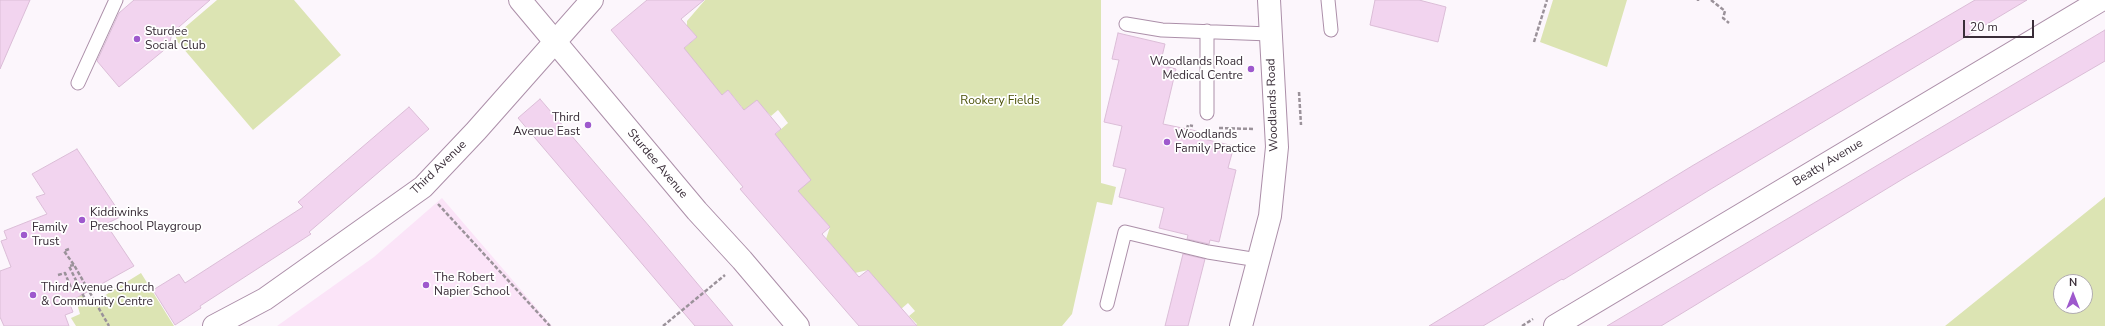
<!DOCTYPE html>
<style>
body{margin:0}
#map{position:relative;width:2105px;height:326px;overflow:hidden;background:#fcf6fc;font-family:"Nunito Sans",sans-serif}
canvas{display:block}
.north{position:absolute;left:2053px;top:274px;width:40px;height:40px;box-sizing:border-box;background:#fff;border:1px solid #b0abaf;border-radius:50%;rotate:0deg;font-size:11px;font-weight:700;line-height:16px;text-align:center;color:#392d38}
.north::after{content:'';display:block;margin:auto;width:14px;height:18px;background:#9e59cd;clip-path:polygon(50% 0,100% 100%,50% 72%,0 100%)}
.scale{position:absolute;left:1963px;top:20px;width:71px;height:18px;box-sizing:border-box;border:2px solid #392d38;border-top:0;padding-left:5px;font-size:12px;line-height:14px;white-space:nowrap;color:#392d38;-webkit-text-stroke:3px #fff;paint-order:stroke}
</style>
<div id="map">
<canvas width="2105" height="326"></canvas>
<div class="north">N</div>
<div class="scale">20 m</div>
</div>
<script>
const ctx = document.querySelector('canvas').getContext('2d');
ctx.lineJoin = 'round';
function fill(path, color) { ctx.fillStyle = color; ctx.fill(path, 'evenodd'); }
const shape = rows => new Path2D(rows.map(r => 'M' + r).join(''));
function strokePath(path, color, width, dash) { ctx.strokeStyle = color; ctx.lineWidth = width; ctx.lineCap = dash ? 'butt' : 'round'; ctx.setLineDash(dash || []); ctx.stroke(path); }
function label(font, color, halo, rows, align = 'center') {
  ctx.font = font + ' "Nunito Sans",sans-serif'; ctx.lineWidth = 3.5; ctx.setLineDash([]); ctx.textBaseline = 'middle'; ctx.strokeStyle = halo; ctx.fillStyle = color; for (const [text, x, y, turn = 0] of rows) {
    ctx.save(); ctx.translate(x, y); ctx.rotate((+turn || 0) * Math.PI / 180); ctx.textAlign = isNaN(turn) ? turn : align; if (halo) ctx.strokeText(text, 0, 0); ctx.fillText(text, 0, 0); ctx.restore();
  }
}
fill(shape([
 [442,198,552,326,277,326,374,257]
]), '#fbe4f8');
fill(shape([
 [217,0,294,0,341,55,253,130,176,40,176,35],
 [705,0,1101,0,1101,183,1116,187,1112,205,1097,202,1072,314,1062,326,915,326,917,324,909,316,915,311,908,303,893,316,882,287,868,270,855,273,826,239,830,227,800,194,762,146,788,123,778,110,771,116,764,109,733,136,742,107,728,90,719,98,683,49,697,37,687,26,687,21],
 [1553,0,1627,0,1607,67,1540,42],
 [2105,197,2105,326,1945,326],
 [2061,282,2085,282,2085,306,2061,306],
 [141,273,174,326,76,326,71,318,80,314,73,290,79,288,87,303,99,299]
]), '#dce4b3');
const building = shape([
 [0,0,30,0,0,69,0,0],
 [134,0,210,0,172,33,169,46,119,87,97,61,119,13,134,0],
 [647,0,704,0,681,19,697,37,684,48,722,95,728,90,744,110,757,100,781,129,775,134,811,180,798,191,830,227,822,234,859,277,868,270,917,326,859,326,740,189,743,187,611,30,647,0],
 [1375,0,1419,0,1446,7,1438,42,1370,25,1375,0],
 [1975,0,2027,0,1711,189,1563,280,1562,279,1483,326,1429,326,1692,166,1975,0],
 [2105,30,2105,61,1906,177,1661,326,1607,326,2105,30],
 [1118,33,1165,44,1160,65,1176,69,1163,124,1197,131,1195,137,1234,146,1228,168,1236,170,1219,242,1210,240,1209,244,1187,239,1188,235,1159,228,1164,208,1119,197,1126,169,1113,166,1122,126,1104,122,1119,60,1112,59,1118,33],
 [540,99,649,226,733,326,695,326,518,118,540,99],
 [409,107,429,129,309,232,311,234,200,306,201,308,175,325,153,290,179,274,185,283,303,207,298,202,409,107],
 [77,149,122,216,106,224,134,266,69,302,73,312,65,315,69,326,4,326,0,317,0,271,11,267,1,241,7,239,4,231,47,214,36,197,45,194,32,174,77,149],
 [1183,254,1205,259,1188,326,1165,326,1183,254]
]);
fill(building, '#f2d4ef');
strokePath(building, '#dbbdd7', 1);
const service = shape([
 [1328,0,1331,30],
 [1126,24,1162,30,1270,34],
 [78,83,116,0],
 [1207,113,1207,31],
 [1107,304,1125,232,1208,252,1258,260]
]);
const minor = shape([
 [214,326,265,299,423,187,476,131,592,0],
 [1555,326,2101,0]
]);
const tertiary = shape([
 [520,0,697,211,742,260,798,326],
 [1241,326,1270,216,1277,147,1269,0]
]);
strokePath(service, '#ac8fa9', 15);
strokePath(minor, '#ac8fa9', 24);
strokePath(tertiary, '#ac8fa9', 24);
strokePath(shape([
 [1711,0,1725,11,1723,18,1729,23],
 [1698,1,1698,0],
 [1534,42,1547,0],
 [1299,92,1301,125],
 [1219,128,1254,129],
 [1187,129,1188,125,1193,126],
 [438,204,550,326],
 [69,249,64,251,74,265,109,326],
 [74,265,69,266,87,303,94,300],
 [58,275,65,273,71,288,78,286],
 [663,326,725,275],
 [1522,326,1533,319]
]), '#9b929a', 2.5, [4, 2]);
strokePath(service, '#fff', 13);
strokePath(minor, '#fff', 22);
strokePath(tertiary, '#fff', 22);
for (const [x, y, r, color] of [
 [137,39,4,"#9e59cd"],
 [1251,69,4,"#9e59cd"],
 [588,125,4,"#9e59cd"],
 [1167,142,4,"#9e59cd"],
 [82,220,4,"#9e59cd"],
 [24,235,4,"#9e59cd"],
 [426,285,4,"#9e59cd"],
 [33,295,4,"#9e59cd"]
]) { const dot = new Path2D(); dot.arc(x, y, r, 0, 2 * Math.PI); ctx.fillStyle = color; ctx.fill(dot); strokePath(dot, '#fff', 1.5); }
label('12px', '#392d38', '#fff', [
 ["Sturdee",145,32],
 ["Social Club",145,46],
 ["Woodlands Road",1243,62,"right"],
 ["Medical Centre",1243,76,"right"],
 ["Third",580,118,"right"],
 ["Avenue East",580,132,"right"],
 ["Woodlands",1175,135],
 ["Family Practice",1175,149],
 ["Kiddiwinks",90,213],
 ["Preschool Playgroup",90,227],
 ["Family",32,228],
 ["Trust",32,242],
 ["The Robert",434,278],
 ["Napier School",434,292],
 ["Third Avenue Church",41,288],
 ["& Community Centre",41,302]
], 'left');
label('12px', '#4a5006', '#fff', [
 ["Rookery Fields",1000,101]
]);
label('12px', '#392d38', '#fff', [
 ["Woodlands Road",1273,105,-92],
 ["Beatty Avenue",1828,163,-31],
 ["Sturdee Avenue",657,164,50],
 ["Third Avenue",439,168,-44]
]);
</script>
